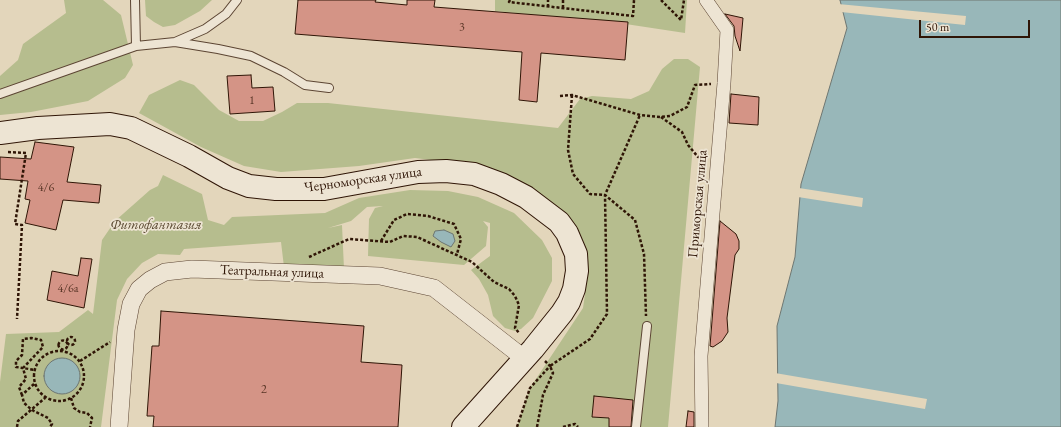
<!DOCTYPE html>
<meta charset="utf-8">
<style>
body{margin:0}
#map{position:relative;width:1061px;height:427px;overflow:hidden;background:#e3d6bb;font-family:"EB Garamond",serif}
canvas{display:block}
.scale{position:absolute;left:919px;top:20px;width:111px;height:18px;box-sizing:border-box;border:2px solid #2f1506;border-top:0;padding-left:5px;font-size:12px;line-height:14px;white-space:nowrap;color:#2f1506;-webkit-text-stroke:3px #ede4d3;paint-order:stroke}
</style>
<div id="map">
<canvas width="1061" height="427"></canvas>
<div class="scale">50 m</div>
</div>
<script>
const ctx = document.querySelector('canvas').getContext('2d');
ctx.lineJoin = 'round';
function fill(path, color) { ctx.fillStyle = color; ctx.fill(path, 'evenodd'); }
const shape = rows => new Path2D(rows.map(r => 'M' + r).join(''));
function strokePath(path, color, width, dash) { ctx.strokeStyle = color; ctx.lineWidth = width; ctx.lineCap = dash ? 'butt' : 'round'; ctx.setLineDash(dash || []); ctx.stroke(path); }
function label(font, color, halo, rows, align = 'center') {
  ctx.font = font + ' "EB Garamond",serif'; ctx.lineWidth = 3.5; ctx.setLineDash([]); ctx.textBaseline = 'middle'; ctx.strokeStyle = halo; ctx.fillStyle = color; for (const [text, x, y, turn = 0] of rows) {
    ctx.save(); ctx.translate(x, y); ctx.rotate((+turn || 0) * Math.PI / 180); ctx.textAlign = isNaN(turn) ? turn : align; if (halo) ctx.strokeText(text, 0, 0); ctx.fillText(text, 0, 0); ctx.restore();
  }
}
fill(shape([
 [64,0,103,0,121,15,133,65,125,78,88,101,31,112,0,115,0,76,18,60,23,44,66,13],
 [145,0,212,0,200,11,175,25,163,27,154,22,146,16],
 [495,0,687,0,685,33,619,23,495,11],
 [674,59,688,59,700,67,668,427,517,427,530,388,583,308,588,273,578,232,568,215,532,188,447,162,415,158,359,166,281,172,244,166,201,147,139,113,149,95,180,80,194,85,219,110,239,121,263,121,282,112,297,103,328,103,558,128,580,99,592,96,631,99,649,91,662,69],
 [163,175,202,194,208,220,224,225,232,217,325,213,359,198,410,190,448,191,478,197,514,213,542,240,552,258,552,281,533,318,521,329,515,331,505,328,493,316,488,295,479,279,471,270,490,256,490,223,483,221,488,227,486,246,464,265,368,256,369,219,375,208,383,206,367,207,351,221,328,228,342,225,344,269,284,267,281,242,184,249,180,255,158,254,142,263,127,279,117,300,101,427,0,427,0,382,6,334,59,332,88,310,93,314,102,240,115,221,150,190,158,186]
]), '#b6bd8e');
const water = shape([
 [840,0,1061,0,1061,427,775,427,778,401,777,326,795,257,801,184,847,28,840,0],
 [444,230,453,234,455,241,451,247,441,242,433,236,435,231,444,230],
 '44 376a18 18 0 1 1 36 0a18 18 0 1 1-36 0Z'
]);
fill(water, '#98b7b9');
strokePath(water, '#6e7671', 1);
fill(shape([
 [838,4,966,16,965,25,841,12],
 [799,188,863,198,862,207,798,197],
 [775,373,927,399,925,409,776,383]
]), '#e3d6bb');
const building = shape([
 [298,0,376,0,375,2,407,5,407,0,435,0,434,7,628,22,625,60,541,53,537,102,519,100,522,52,295,34,298,0],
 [725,14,743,18,740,51,735,36,734,26,725,14],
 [251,75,252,88,273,87,275,111,230,114,227,76,251,75],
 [731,94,759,97,758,125,729,123,731,94],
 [35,142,74,147,67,182,101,185,99,203,63,200,56,230,25,223,30,200,25,199,28,181,0,179,0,157,31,159,35,142],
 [720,221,736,234,739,241,739,249,735,255,727,318,728,332,722,341,713,347,710,346,720,221],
 [81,258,92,259,84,308,47,300,52,271,78,276,81,258],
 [161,311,364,326,361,362,402,365,398,427,153,427,154,416,147,416,152,346,159,346,161,311],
 [594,396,633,400,631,427,609,427,609,418,592,417,594,396],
 [688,411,694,412,694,427,686,427,688,411]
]);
fill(building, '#d49486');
strokePath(building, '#2f1506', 1);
const service = shape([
 [135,0,136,46],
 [175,42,205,29,226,14,237,0],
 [0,94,136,46,175,42,218,49,251,56,284,72,305,85,329,88],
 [636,427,647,326]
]);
const pedestrian = shape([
 [702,427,701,356,724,83,727,30,706,0]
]);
const minor = shape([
 [119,427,126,330,131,304,139,289,150,280,165,272,192,269,380,276,434,288,525,359]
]);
const secondary = shape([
 [0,133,38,128,110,124,131,128,189,156,228,178,249,186,276,189,324,189,418,172,446,171,474,174,501,184,526,197,559,222,567,233,576,254,577,271,574,289,569,302,562,313,533,349,463,427]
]);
strokePath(service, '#5c4533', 10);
strokePath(pedestrian, '#5c4533', 14);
strokePath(minor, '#5c4533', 18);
strokePath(secondary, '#2f1506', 24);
strokePath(shape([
 [510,0,509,2,633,16,634,0],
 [661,0,681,20,684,0],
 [548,7,548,0],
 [563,8,563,0],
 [572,95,568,150,573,174,590,194,605,195,635,220,644,254,646,316],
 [560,96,572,95,640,115,660,117,670,116,687,107,695,85,711,84],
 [661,117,682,132,688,145,698,157,705,157],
 [8,152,26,153,15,224,22,225,17,319],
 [381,241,394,220,407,214,428,216,454,224,461,239,457,254],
 [309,257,349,239,390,242,403,236,417,237,472,262,494,282,509,289,515,296,519,305,515,328,519,333],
 '67 341a4 4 0 1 1 8 0a4 4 0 1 1-8 0Z',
 '58.5 345a4.5 4.5 0 1 1 9 0a4.5 4.5 0 1 1-9 0Z',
 '34 376a25 25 0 1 1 50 0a25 25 0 1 1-50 0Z',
 [80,361,110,342],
 [34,384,22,395,24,403,32,410,48,418,52,424,50,427],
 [22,395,19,387,26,379,23,368,16,367,16,361,22,355,23,339,31,338,41,340,43,347,23,368,35,370],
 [71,398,74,408,80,412,87,413,92,418,90,427],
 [17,427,18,421,45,398],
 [517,427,530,388,550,366,545,361],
 [537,427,543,395,553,373,550,366,590,339,607,314,605,195,640,115],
 [563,427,575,424,578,427]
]), '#2f1506', 2.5, [3, 2]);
strokePath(service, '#ede4d3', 8);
strokePath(pedestrian, '#ede4d3', 13);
strokePath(minor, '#ede4d3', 17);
strokePath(secondary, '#ede4d3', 22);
label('12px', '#583526', null, [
 ["3",462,28],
 ["1",252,101],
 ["4/6",46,188],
 ["4/6а",68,289],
 ["2",264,390]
]);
label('14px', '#2f1506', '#ede4d3', [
 ["Черноморская улица",363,180,-8],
 ["Приморская улица",698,204,-85],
 ["Театральная улица",272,272,2]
]);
label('italic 14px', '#58472f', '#ede4d3', [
 ["Фитофантазия",156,225]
]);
</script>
